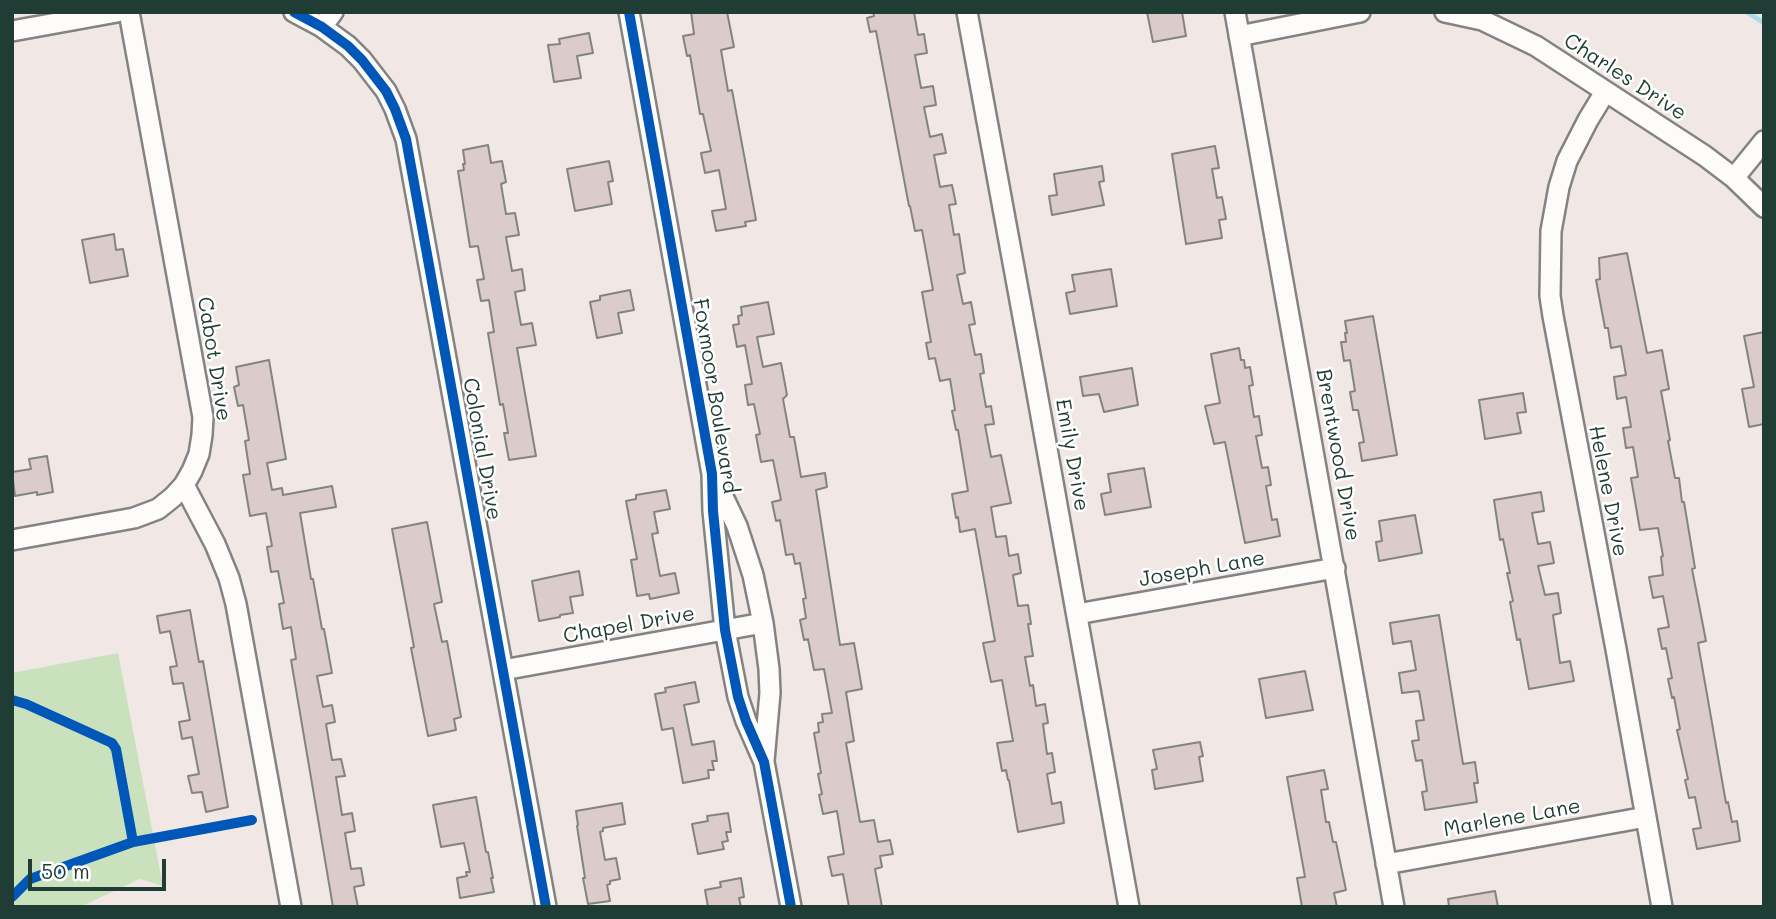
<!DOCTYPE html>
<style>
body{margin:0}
#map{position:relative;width:1776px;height:919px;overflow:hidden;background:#f1e8e6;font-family:Mali,sans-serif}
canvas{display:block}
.frame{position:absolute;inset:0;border:14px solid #1f3d34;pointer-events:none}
.scale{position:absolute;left:28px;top:859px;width:138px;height:32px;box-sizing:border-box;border:4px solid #1f3d34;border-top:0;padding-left:9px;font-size:21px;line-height:24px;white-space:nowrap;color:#1f3d34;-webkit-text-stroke:5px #fff;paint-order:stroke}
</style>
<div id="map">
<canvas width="1776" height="919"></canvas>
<div class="frame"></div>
<div class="scale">50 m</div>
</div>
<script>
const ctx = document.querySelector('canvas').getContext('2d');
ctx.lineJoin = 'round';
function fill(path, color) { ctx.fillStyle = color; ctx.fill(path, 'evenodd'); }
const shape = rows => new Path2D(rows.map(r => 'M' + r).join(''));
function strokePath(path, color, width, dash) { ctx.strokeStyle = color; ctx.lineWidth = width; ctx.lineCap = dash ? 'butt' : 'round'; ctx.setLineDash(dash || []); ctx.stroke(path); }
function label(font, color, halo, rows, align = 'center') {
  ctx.font = font + ' Mali,sans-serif'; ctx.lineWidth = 5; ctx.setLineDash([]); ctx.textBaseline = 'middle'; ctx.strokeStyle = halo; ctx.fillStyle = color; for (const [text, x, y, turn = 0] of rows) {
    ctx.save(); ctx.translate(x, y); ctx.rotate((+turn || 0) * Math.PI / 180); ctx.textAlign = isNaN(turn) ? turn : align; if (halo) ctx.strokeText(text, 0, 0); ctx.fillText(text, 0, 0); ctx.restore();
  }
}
fill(shape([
 [118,653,163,886,140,879,80,907,12,907,12,673]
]), '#cae1bd');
strokePath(shape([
 [1747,12,1764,23]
]), '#aadbea', 5);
const building = shape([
 [691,12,727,12,734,47,721,50,728,91,732,90,756,220,745,222,746,226,716,231,712,211,726,209,719,170,705,173,701,153,711,151,703,114,700,114,690,55,687,56,683,36,694,34,691,12],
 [873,12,914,12,918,35,924,34,927,53,915,55,921,88,933,86,936,105,924,107,930,137,942,134,946,153,934,155,940,187,952,185,956,204,949,205,954,235,959,234,965,273,957,275,963,304,971,302,975,324,969,325,975,355,981,354,984,373,980,374,986,407,991,406,994,424,985,425,991,457,1001,455,1011,503,991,507,996,537,1006,536,1009,556,1018,554,1021,573,1013,575,1018,606,1028,605,1031,624,1028,624,1033,656,1025,657,1030,686,1033,685,1036,706,1045,704,1048,723,1043,724,1047,754,1052,753,1055,772,1047,774,1052,804,1061,802,1064,823,1018,832,1009,780,1008,780,1006,770,1002,771,997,743,1013,741,1002,680,991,682,983,643,995,641,975,529,960,532,958,517,956,518,952,494,968,491,958,430,956,430,952,411,955,410,950,379,940,381,935,358,929,359,926,343,931,342,922,292,933,290,922,230,915,231,910,206,909,206,876,31,870,32,867,18,874,16,873,12],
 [1147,12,1182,12,1186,36,1153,42,1147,12],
 [589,33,593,53,577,56,581,78,554,82,548,45,560,44,559,39,589,33],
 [488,145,491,163,502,161,506,182,501,184,506,214,515,213,519,235,506,237,512,271,522,269,525,290,515,292,521,325,532,323,536,345,517,348,536,456,509,460,504,433,508,433,503,404,500,405,488,333,494,332,489,300,481,301,477,280,484,279,478,246,470,247,458,171,464,170,463,164,465,164,463,150,488,145],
 [1215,146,1219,168,1212,169,1217,198,1222,197,1226,219,1219,220,1222,238,1186,244,1172,154,1215,146],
 [609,161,613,181,608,182,612,204,575,211,567,169,609,161],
 [1102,166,1104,181,1099,182,1104,205,1052,215,1049,196,1057,195,1054,174,1102,166],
 [114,234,116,250,123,249,128,276,90,283,82,240,114,234],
 [1627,253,1647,353,1662,350,1669,389,1661,391,1670,440,1668,441,1675,478,1679,478,1682,502,1684,502,1695,568,1692,569,1706,641,1698,643,1726,803,1728,802,1732,822,1737,821,1740,841,1697,849,1693,829,1701,828,1695,797,1689,798,1685,780,1688,779,1677,730,1680,729,1674,697,1672,698,1668,679,1672,678,1666,648,1662,649,1658,629,1669,627,1663,596,1653,598,1649,577,1663,575,1661,557,1663,556,1658,528,1640,530,1631,478,1638,477,1633,447,1626,448,1623,428,1631,427,1626,397,1617,399,1614,377,1626,375,1621,346,1611,348,1608,328,1605,328,1596,280,1600,279,1599,258,1627,253],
 [1111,269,1117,306,1070,314,1066,293,1075,291,1072,275,1111,269],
 [630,290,634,310,618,313,622,333,597,338,590,302,600,300,600,296,630,290],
 [768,302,774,334,757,337,763,367,781,363,787,395,783,399,790,437,794,437,801,477,825,473,827,487,816,490,840,645,854,643,862,689,846,692,854,741,846,743,860,822,874,820,878,842,890,840,893,854,880,856,882,867,875,869,882,907,849,907,843,874,832,876,828,857,844,854,837,811,823,814,819,795,822,794,818,774,821,773,814,733,819,732,818,723,823,722,822,714,832,713,824,669,814,670,808,639,804,640,800,620,806,618,803,599,806,598,800,563,795,564,793,554,786,555,780,520,776,521,772,502,781,500,773,460,761,462,756,435,760,434,754,404,748,405,745,385,752,384,745,345,737,347,733,325,739,324,738,316,742,315,741,307,768,302],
 [1373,316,1397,455,1362,461,1359,443,1364,442,1358,410,1353,410,1350,392,1355,391,1350,360,1344,361,1341,342,1346,342,1345,333,1347,333,1345,321,1373,316],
 [1764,332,1764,424,1749,427,1742,389,1754,387,1744,336,1764,332],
 [1239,348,1241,360,1244,360,1245,368,1250,367,1253,385,1249,386,1254,417,1259,416,1262,435,1256,436,1262,468,1268,467,1271,485,1266,486,1272,520,1277,519,1280,536,1245,543,1225,442,1214,444,1205,406,1220,403,1211,354,1239,348],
 [269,360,286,459,267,463,272,490,282,488,283,495,332,486,336,507,300,513,311,579,313,579,322,629,324,629,332,673,317,676,323,707,332,705,335,722,326,724,332,760,341,759,345,776,336,777,342,815,352,813,355,831,345,833,351,869,361,868,364,885,354,887,358,907,333,907,291,660,296,659,291,627,283,629,279,604,284,603,278,571,271,572,267,547,272,546,266,513,250,516,243,475,250,474,245,441,249,440,243,405,238,406,234,387,239,385,236,367,269,360],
 [1132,368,1138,405,1104,412,1099,394,1083,396,1080,377,1132,368],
 [1523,393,1526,412,1517,413,1521,433,1485,439,1479,400,1523,393],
 [47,456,53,492,37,495,37,492,15,496,12,472,31,469,29,459,47,456],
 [1144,468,1151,507,1105,515,1101,494,1111,492,1108,474,1144,468],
 [666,490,670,509,654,512,658,533,652,534,660,576,675,573,679,593,650,599,649,594,637,596,631,560,637,559,626,501,636,499,636,495,666,490],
 [1541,492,1544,511,1532,513,1538,544,1550,542,1554,563,1538,566,1545,595,1558,593,1561,613,1553,615,1560,663,1570,661,1574,681,1529,689,1520,639,1517,640,1510,602,1513,601,1507,573,1510,573,1503,539,1500,540,1494,500,1541,492],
 [1415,515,1422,553,1379,561,1376,542,1382,541,1379,521,1415,515],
 [427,522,442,602,434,604,442,642,447,641,461,717,454,719,456,730,428,736,411,648,414,647,392,529,427,522],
 [579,571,583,595,570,597,573,613,560,615,560,617,539,621,532,581,579,571],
 [190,610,199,662,203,661,228,807,206,812,202,792,192,793,188,776,199,774,192,737,182,739,179,722,190,720,183,683,173,684,170,667,177,666,170,631,160,633,157,616,190,610],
 [1439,615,1463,764,1475,762,1478,783,1474,783,1477,802,1425,810,1422,792,1427,791,1422,760,1416,761,1412,741,1419,740,1416,721,1424,720,1419,691,1402,693,1399,673,1416,670,1411,641,1393,644,1390,623,1439,615],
 [1305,671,1313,710,1266,718,1259,679,1305,671],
 [695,682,699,702,684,705,692,745,714,741,717,761,712,761,714,770,708,770,709,778,683,783,673,728,662,730,655,694,666,692,665,688,695,682],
 [1200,742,1203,756,1199,757,1203,781,1155,789,1152,770,1157,769,1153,750,1200,742],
 [1324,770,1328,789,1321,790,1326,822,1329,822,1333,842,1336,842,1346,890,1334,893,1337,907,1302,907,1297,878,1305,877,1287,777,1324,770],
 [476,797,486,852,488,852,493,878,491,878,494,892,460,898,457,878,467,876,466,872,470,872,464,843,441,847,433,805,476,797],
 [622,803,625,824,603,828,603,831,600,832,605,860,616,858,620,879,610,881,610,884,607,885,610,901,588,904,583,878,585,878,577,826,578,825,576,811,622,803],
 [728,813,731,832,726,832,728,841,722,842,724,849,698,854,692,824,708,821,707,816,728,813],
 [741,878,744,897,739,898,741,907,708,907,705,890,721,887,720,882,741,878],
 [1495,891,1498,907,1449,907,1448,899,1495,891]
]);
fill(building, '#dcccc9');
strokePath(building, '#838482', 2);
const minor = shape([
 [294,12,322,27,348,46,362,60,386,91,395,109,406,139,546,907],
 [629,12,712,474,713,511,725,630,738,697,746,721,764,762,791,907],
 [967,12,1035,382,1129,907],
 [1235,12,1394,907],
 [1445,12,1482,20,1536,46,1705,156,1734,178,1764,207],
 [322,27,333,12],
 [12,31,117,12],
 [1239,36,1360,12],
 [1605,92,1588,120,1567,161,1559,187,1551,231,1550,296,1553,316,1616,649,1662,907],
 [1734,178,1764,141],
 [716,482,737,526,753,575,763,623,769,669,770,693,764,761],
 [184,485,215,544,229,578,236,604,291,907],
 [12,540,134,518,158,509,173,497,184,485,192,471,199,454,202,435,203,417,129,12],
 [1077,614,1335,568],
 [503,670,763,623],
 [1386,864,1646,817]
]);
strokePath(minor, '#838482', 24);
strokePath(minor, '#fdfcfb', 19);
strokePath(shape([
 [294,12,322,27,348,46,362,60,386,91,395,109,406,139,546,907],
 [629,12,712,474,713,511,725,630,738,697,746,721,764,762,791,907],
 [12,700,26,704,112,743,116,749,133,842],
 [12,897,30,879,133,842,252,820]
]), '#0057b8', 10);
label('21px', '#1f3d34', '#fff', [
 ["Charles Drive",1625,77,33],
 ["Cabot Drive",214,359,81],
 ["Foxmoor Boulevard",715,396,81],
 ["Colonial Drive",482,449,80],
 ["Emily Drive",1072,455,80],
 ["Brentwood Drive",1338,455,80],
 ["Helene Drive",1608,491,79],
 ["Joseph Lane",1202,569,-10],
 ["Chapel Drive",629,625,-10],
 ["Marlene Lane",1512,818,-10]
]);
</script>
